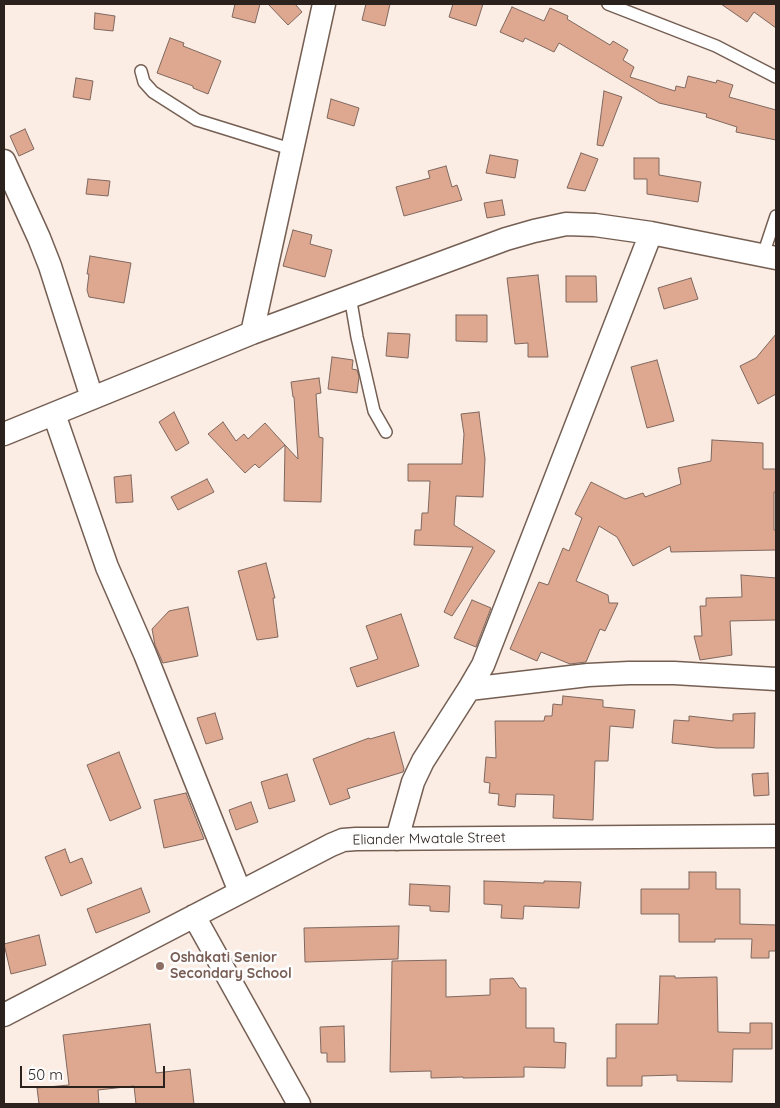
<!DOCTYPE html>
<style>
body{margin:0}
#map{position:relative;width:780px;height:1108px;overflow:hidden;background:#fbece4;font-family:Quicksand,sans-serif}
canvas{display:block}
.frame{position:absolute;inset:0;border:5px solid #2b221d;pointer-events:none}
.scale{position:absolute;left:20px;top:1066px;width:145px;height:22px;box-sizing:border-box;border:2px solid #2b221d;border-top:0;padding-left:6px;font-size:15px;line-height:18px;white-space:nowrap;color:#2b221d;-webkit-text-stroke:4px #fdfdfd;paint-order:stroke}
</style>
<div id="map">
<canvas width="780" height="1108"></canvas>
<div class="frame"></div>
<div class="scale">50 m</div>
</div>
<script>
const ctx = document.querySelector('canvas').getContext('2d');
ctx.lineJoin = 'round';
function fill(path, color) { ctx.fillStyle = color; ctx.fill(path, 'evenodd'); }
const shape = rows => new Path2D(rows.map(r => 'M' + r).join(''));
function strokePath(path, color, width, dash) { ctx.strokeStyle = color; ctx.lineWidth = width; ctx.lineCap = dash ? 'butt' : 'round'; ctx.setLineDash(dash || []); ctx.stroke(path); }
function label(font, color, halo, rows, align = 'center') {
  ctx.font = font + ' Quicksand,sans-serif'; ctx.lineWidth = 5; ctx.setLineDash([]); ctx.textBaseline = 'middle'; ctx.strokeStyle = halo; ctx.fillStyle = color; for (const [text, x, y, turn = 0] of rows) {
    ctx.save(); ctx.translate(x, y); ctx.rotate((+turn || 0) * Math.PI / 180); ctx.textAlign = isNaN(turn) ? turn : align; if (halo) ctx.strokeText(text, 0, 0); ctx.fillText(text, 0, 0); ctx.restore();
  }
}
const building = shape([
 [235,4,260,4,255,23,232,17,235,4],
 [268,4,295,4,302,12,288,25,268,4],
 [366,4,390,4,385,26,362,20,366,4],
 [453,4,483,4,476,26,449,17,453,4],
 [721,4,776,4,776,28,754,12,747,22,721,4],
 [512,7,544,21,550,8,568,16,567,19,610,45,613,41,628,50,623,60,634,67,630,77,675,91,676,86,685,88,688,76,716,83,717,80,733,85,729,97,776,110,776,140,736,132,737,127,706,117,707,114,659,103,559,43,554,52,525,38,523,42,500,32,512,7],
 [95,13,115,16,113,31,94,29,95,13],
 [170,38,184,43,183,46,221,61,208,94,193,88,193,86,157,73,170,38],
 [76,78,93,81,90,100,73,97,76,78],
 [604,91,622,97,603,146,597,145,604,91],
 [331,99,359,108,354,126,327,118,331,99],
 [25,129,34,149,19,156,10,136,25,129],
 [581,153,598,159,585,191,567,188,581,153],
 [490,155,518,160,515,178,486,173,490,155],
 [634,158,659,158,659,175,701,182,698,202,647,194,647,179,634,179,634,158],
 [446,166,452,187,457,185,462,200,404,216,396,187,430,178,428,171,446,166],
 [88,179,110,181,108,196,86,194,88,179],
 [502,200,505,215,487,218,484,203,502,200],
 [293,230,312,235,310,244,332,250,325,277,283,266,293,230],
 [90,256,131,263,124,303,89,297,87,290,89,274,87,274,90,256],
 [538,275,548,357,528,357,528,343,515,344,507,278,538,275],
 [566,276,596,276,597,302,566,302,566,276],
 [691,278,698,299,664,309,658,288,691,278],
 [456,315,487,315,487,342,456,341,456,315],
 [388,333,410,334,408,358,386,356,388,333],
 [776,334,776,394,758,404,740,366,756,358,776,334],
 [332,357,353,360,352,369,357,370,359,377,357,393,328,389,332,357],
 [657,360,674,421,647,428,631,367,657,360],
 [319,378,321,393,316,394,319,437,323,438,321,502,284,501,285,445,298,459,294,397,293,397,291,382,319,378],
 [174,412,189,443,176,451,159,422,174,412],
 [479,412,485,459,483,497,456,496,454,525,495,551,452,616,444,612,473,547,414,545,415,530,421,530,422,513,428,513,430,481,408,481,408,464,462,464,464,434,461,414,479,412],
 [223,422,236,441,244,434,248,439,265,423,285,445,259,468,255,464,245,473,208,434,223,422],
 [712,440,763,443,763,469,776,469,776,492,774,492,774,530,776,530,776,550,671,552,670,546,633,566,617,537,599,526,576,581,608,595,609,603,618,603,605,631,600,629,586,662,570,664,541,652,537,661,510,649,539,582,548,585,563,548,569,551,582,518,575,514,591,482,625,499,643,493,645,497,681,484,678,468,711,461,712,440],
 [131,475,133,502,116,503,114,477,131,475],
 [207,479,214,492,178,510,171,497,207,479],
 [266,563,275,598,273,598,278,637,257,640,238,571,266,563],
 [741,575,776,578,776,620,730,621,732,655,700,660,694,636,702,636,700,606,706,606,706,598,742,597,741,575],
 [472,600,491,608,476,647,454,638,472,600],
 [188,607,198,656,163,663,155,645,152,629,169,611,188,607],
 [401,614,419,666,357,687,350,668,378,659,366,626,401,614],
 [563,696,603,700,603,707,635,710,633,728,610,726,608,761,595,761,593,820,553,818,554,795,516,794,515,807,498,805,499,794,489,793,490,783,484,782,486,757,496,758,495,721,544,721,545,716,552,716,553,704,562,705,563,696],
 [215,713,223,739,206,744,197,718,215,713],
 [755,713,754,748,716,748,672,743,674,720,689,721,689,716,733,721,733,714,755,713],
 [394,732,404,769,403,772,347,789,350,798,330,805,313,759,369,738,370,739,394,732],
 [119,752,141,808,110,821,87,765,119,752],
 [768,773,769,795,754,796,752,774,768,773],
 [287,774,295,801,269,809,261,782,287,774],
 [186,793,204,839,164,848,154,800,186,793],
 [251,802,258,822,236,830,229,810,251,802],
 [65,849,70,863,82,858,92,883,61,896,45,857,65,849],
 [689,872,716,872,716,889,740,889,740,924,776,925,776,951,769,951,769,958,751,958,752,939,715,939,715,942,679,942,679,914,641,914,641,889,689,889,689,872],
 [484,881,544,883,544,881,581,882,579,908,524,906,523,919,501,918,502,905,484,904,484,881],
 [410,884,450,886,449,912,430,911,430,906,409,905,410,884],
 [141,888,150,912,96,933,87,909,141,888],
 [399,926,398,959,305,962,304,928,399,926],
 [39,935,46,965,11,974,4,944,39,935],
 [446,960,446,997,490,995,490,979,513,978,520,988,526,988,526,1028,554,1028,554,1042,566,1043,565,1068,524,1067,524,1077,463,1078,463,1077,431,1078,431,1071,390,1072,392,961,446,960],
 [660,976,675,976,675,978,717,977,718,1032,750,1033,750,1023,772,1023,772,1049,733,1049,732,1082,677,1081,677,1075,642,1076,642,1086,607,1086,607,1058,616,1058,616,1024,658,1024,660,976],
 [150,1024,156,1073,190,1069,194,1104,136,1104,134,1086,98,1090,99,1104,39,1104,37,1088,69,1085,63,1035,150,1024],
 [344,1026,345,1062,327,1062,327,1053,321,1053,320,1027,344,1026]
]);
fill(building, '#dea790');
strokePath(building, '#7f685e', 1);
const service = shape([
 [608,4,716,46,776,77],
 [141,71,144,82,153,92,197,120,284,147,291,150],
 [763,255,776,216],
 [350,296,357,337,374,411,386,432]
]);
const minor = shape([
 [4,161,39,238,50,266,92,398],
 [252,333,324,4],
 [54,414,107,567,145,654,240,892],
 [4,434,252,333,506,239,534,231,566,224,595,225,651,233,776,258],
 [469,689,588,675,629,673,674,673,776,679],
 [397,839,413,782,423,761,469,689,483,665,651,233],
 [194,916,299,1104],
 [4,1015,331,845,343,840,356,839,776,836]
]);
strokePath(service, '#755f53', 14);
strokePath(minor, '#755f53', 25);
strokePath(service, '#fff', 11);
strokePath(minor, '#fff', 22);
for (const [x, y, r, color] of [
 [160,966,5,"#8d6e63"]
]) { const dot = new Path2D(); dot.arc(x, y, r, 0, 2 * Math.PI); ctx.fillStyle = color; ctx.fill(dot); strokePath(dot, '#fdfdfd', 2); }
label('14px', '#2b221d', '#fdfdfd', [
 ["Eliander Mwatale Street",429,839,-1]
]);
label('bold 14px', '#785e54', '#fdfdfd', [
 ["Oshakati Senior",170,958],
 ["Secondary School",170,974]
], 'left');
</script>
